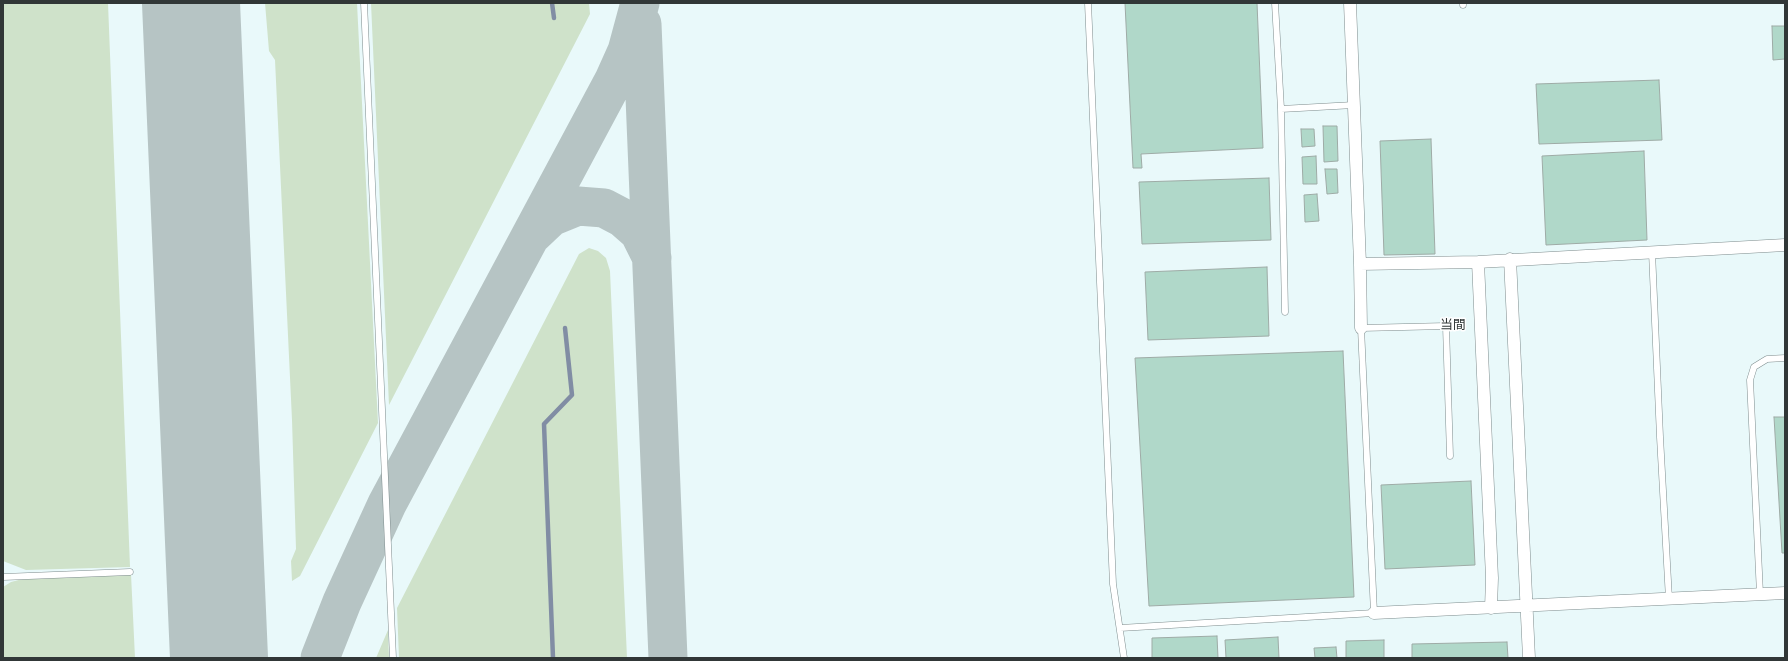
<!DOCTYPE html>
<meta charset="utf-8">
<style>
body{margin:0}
#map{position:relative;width:1788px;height:661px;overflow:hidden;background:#e9f9fa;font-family:Mulish,sans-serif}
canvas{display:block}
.frame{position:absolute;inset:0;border:4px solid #313737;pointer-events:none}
</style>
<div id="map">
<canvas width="1788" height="661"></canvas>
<div class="frame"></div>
</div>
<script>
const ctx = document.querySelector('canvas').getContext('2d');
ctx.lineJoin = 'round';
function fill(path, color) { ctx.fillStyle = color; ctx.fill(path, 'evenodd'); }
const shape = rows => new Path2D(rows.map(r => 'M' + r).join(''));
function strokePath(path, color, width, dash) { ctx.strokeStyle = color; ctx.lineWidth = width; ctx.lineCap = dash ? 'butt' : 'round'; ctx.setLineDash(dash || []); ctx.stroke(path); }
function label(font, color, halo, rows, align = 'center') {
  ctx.font = font + ' Mulish,"Noto Sans JP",sans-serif'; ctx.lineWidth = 3; ctx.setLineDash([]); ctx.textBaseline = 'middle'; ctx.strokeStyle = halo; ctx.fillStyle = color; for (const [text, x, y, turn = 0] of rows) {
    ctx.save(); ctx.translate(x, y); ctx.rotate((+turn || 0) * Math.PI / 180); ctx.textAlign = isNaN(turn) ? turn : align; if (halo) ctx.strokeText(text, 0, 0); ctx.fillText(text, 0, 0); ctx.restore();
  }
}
fill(shape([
 [3,3,108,3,130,567,26,570,3,561],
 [265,3,357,3,378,423,300,576,292,581,291,561,296,549,292,420,275,60,269,51],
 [371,3,589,3,590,14,389,405],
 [589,248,598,251,606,258,610,271,627,658,399,658,397,608,579,254],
 [131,574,135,658,3,658,3,587,11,582,30,577],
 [388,630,389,658,376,658]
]), '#cfe2ca');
strokePath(shape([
 [552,3,554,18],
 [553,658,544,424,572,395,565,328]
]), '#818da4', 4.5);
strokePath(shape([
 [642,24,668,658],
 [533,234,551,217,578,206,604,208,623,218,639,232,652,258],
 [320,658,342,602,387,504,614,80,627,51,640,3]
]), '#b6c4c4', 39);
strokePath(shape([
 [191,3,219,658]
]), '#b6c4c4', 98);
const building = shape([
 [1125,3,1257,3,1263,148,1141,154,1142,168,1133,168,1125,3],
 [1772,26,1785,26,1785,59,1773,60,1772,26],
 [1659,80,1662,140,1539,144,1536,84,1659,80],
 [1323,126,1337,126,1338,161,1324,162,1323,126],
 [1301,129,1314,129,1315,146,1302,147,1301,129],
 [1431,139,1435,254,1384,255,1380,141,1431,139],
 [1644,151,1647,240,1546,245,1542,156,1644,151],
 [1316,156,1317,184,1303,184,1302,157,1316,156],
 [1325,169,1337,169,1338,193,1327,194,1325,169],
 [1269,178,1271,240,1142,244,1139,182,1269,178],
 [1317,194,1319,221,1305,222,1304,195,1317,194],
 [1267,267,1269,336,1148,340,1145,272,1267,267],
 [1343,351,1354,597,1149,606,1135,358,1343,351],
 [1774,417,1785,417,1785,553,1782,553,1774,417],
 [1471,481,1475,565,1385,569,1381,485,1471,481],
 [1217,636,1218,658,1152,658,1152,638,1217,636],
 [1278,637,1279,658,1226,658,1225,640,1278,637],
 [1384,640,1384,658,1346,658,1346,641,1384,640],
 [1507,642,1508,658,1412,658,1412,644,1507,642],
 [1336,647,1337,658,1315,658,1314,648,1336,647]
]);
fill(building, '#b0d8c9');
strokePath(building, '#9eaba6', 1);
const lane = shape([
 [364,3,393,658],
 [1088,3,1113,584,1124,658],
 [1275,3,1281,109,1285,312],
 [1463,3,1463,5],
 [1281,109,1354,105],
 [1652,252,1660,437,1669,599],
 [3,577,130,572],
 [1760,594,1750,380,1754,367,1767,359,1785,358],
 [1120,628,1374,613,1361,328,1446,326,1450,456]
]);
const street = shape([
 [1350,3,1360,264,1361,328],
 [1510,259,1529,658],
 [1478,262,1492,578,1491,608],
 [1360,264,1478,262,1785,245],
 [1374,613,1785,593]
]);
strokePath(lane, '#7e8c8d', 7);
strokePath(street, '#7e8c8d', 13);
strokePath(lane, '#fff', 6);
strokePath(street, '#fff', 12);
label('13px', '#313737', '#fff', [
 ["当間",1453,325]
]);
</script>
